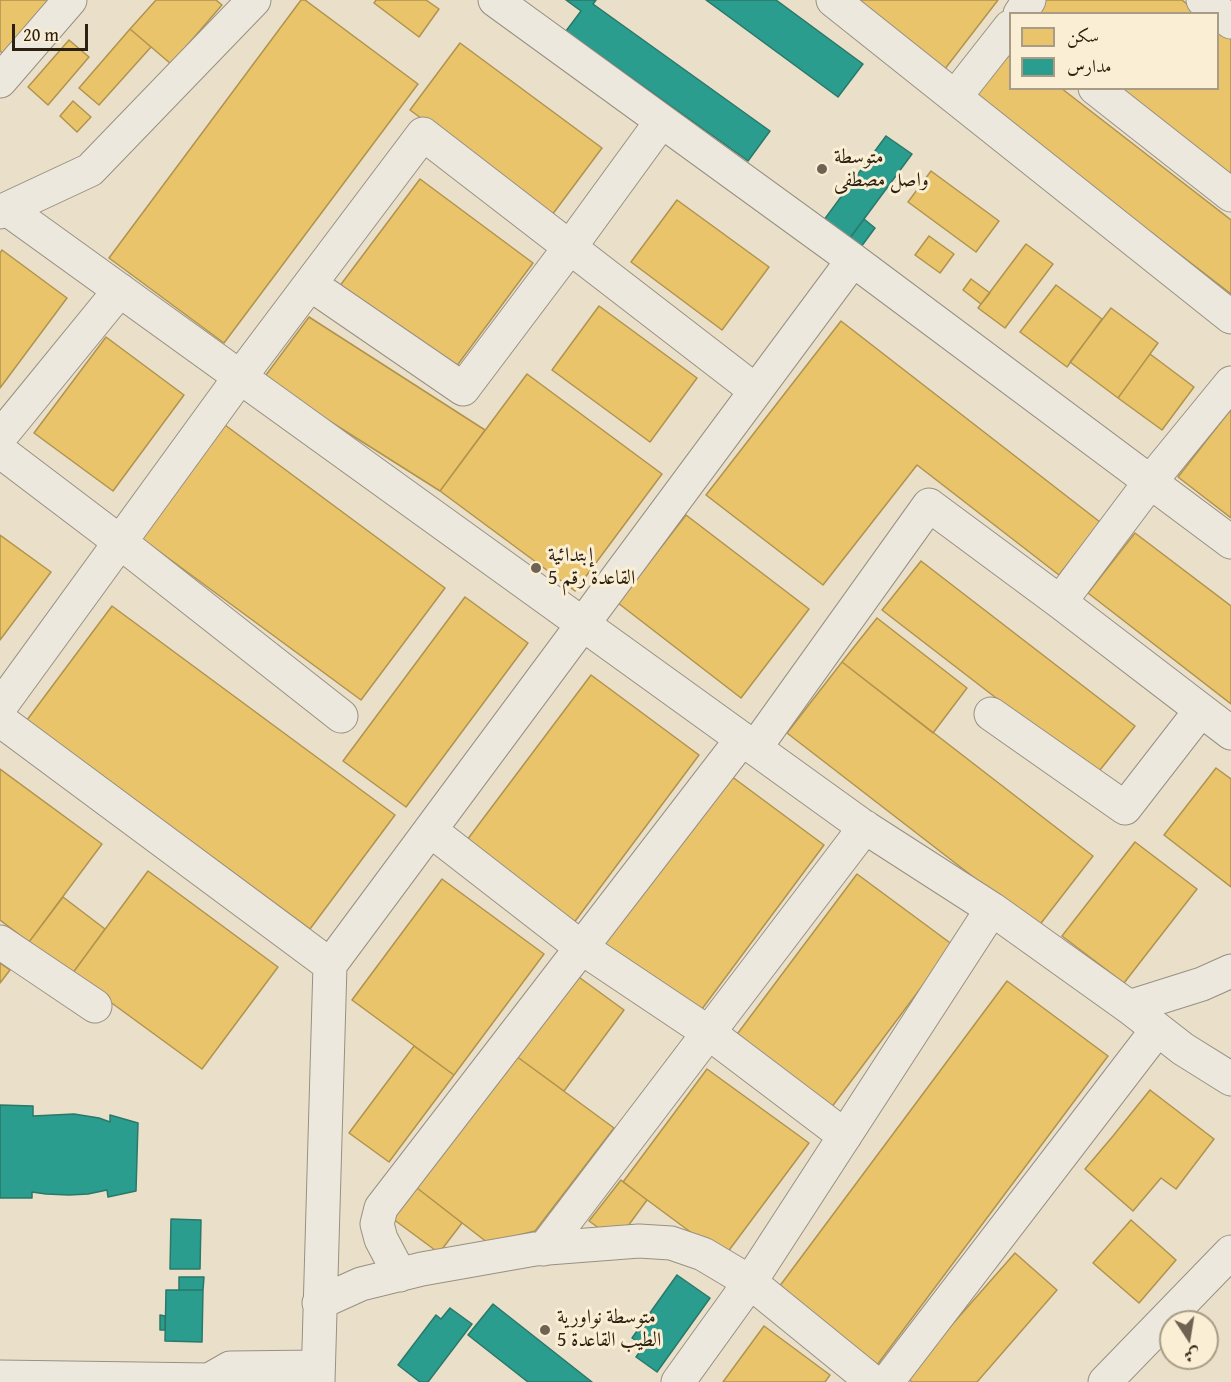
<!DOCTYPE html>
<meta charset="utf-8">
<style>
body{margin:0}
#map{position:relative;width:1231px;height:1382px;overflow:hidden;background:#eae0ca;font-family:"Gentium Book Plus",Amiri,serif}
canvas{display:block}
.legend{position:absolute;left:1009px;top:12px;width:210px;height:78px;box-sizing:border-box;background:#faeed4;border:2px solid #a89c86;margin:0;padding:8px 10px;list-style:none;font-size:18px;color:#2c2011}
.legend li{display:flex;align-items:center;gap:12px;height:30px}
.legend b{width:30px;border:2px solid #a89c86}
.north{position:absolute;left:1159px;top:1310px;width:60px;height:60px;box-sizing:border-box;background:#faeed4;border:2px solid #a89c86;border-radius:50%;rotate:168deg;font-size:16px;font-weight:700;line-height:24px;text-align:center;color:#2c2011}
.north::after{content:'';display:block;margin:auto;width:21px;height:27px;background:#6e6352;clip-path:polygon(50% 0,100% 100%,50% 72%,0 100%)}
.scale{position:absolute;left:12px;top:24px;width:76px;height:27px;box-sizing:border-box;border:3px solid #2c2011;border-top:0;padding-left:8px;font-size:18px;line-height:21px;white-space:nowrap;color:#2c2011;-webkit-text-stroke:4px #faeed4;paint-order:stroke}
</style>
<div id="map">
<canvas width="1231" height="1382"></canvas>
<ul class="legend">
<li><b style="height:16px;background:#e9c46a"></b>سكن</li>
<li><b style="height:16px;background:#2a9d8f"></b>مدارس</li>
</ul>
<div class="north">ش</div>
<div class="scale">20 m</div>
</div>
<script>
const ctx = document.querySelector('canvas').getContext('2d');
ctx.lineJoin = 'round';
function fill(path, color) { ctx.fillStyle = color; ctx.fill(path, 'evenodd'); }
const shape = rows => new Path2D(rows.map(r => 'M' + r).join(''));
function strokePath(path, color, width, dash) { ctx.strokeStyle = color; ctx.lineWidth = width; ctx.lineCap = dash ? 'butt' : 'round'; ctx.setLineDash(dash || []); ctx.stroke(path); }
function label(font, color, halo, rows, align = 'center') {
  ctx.font = font + ' "Gentium Book Plus",Amiri,serif'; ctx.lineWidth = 6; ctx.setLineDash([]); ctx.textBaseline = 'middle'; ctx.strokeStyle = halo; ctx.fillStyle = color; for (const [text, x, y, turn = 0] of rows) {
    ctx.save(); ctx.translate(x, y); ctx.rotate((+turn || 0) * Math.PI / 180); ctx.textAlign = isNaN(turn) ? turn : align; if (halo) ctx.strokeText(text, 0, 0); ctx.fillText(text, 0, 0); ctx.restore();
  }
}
const homes = shape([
 [0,0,55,0,5,56,0,51,0,0],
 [156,0,216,0,222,5,171,64,130,29,156,0],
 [301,0,305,0,418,84,224,343,109,258,301,0],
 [376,0,426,0,439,9,419,37,374,3,376,0],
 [844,0,998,0,941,74,844,0],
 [1039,0,1182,0,1199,14,1028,14,1039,0],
 [1218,27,1231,38,1231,184,1107,88,1218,88,1218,27],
 [130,29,151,47,99,105,79,88,130,29],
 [69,40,89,57,48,105,28,87,69,40],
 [460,43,602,148,552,215,410,110,460,43],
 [1010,50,1010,88,1061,88,1231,220,1231,294,974,96,1010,50],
 [73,101,91,117,77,132,60,116,73,101],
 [931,171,999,221,976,252,908,202,931,171],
 [420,179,533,263,453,371,339,287,420,179],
 [677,200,769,267,722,330,631,262,677,200],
 [929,236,954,254,940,273,915,255,929,236],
 [1026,244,1053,264,1005,328,978,308,1026,244],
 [2,250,67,298,0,388,0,253,2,250],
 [971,279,990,293,981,304,963,290,971,279],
 [1056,285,1102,319,1067,367,1020,332,1056,285],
 [599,306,697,378,650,442,552,370,599,306],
 [1111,308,1158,343,1118,398,1070,362,1111,308],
 [309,317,485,430,440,491,263,379,309,317],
 [841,321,1100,522,1059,575,917,465,823,585,706,495,841,321],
 [106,337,184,395,113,491,34,433,106,337],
 [1150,354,1194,387,1162,430,1118,398,1150,354],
 [527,374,662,474,575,591,440,491,527,374],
 [1231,409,1231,518,1178,477,1231,409],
 [225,425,445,588,361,700,141,538,225,425],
 [686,515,809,609,741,698,618,603,686,515],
 [1135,533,1231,606,1231,704,1088,593,1135,533],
 [0,535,51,572,0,640,0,535],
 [921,561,1135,726,1096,775,882,610,921,561],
 [465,597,528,643,406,807,343,761,465,597],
 [112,606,395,815,310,929,27,720,112,606],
 [877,618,967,688,933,733,842,662,877,618],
 [842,662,1093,856,1038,927,787,733,842,662],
 [591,675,699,755,570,928,461,848,591,675],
 [1216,768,1231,779,1231,887,1164,835,1216,768],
 [0,769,102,844,29,942,0,920,0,769],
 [727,773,824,845,696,1017,599,945,727,773],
 [1135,842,1197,889,1124,983,1062,936,1135,842],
 [148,871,278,967,202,1069,72,974,148,871],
 [857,874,953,945,831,1108,735,1037,857,874],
 [442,879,544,954,454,1075,352,1000,442,879],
 [63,897,105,929,72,974,29,942,63,897],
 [0,963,10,970,0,983,0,963],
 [576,975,624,1010,564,1091,516,1056,576,975],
 [1007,981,1108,1056,877,1365,776,1291,1007,981],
 [414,1046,454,1075,389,1162,349,1133,414,1046],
 [516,1056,614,1128,535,1231,488,1243,417,1188,516,1056],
 [707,1069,809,1143,724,1257,623,1182,707,1069],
 [1150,1090,1214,1139,1176,1189,1161,1178,1133,1211,1085,1169,1113,1136,1150,1090],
 [621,1180,647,1200,617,1241,589,1221,621,1180],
 [417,1188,462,1223,439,1253,393,1219,417,1188],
 [1131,1220,1176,1260,1139,1303,1093,1263,1131,1220],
 [1015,1253,1057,1290,977,1382,912,1382,906,1377,1015,1253],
 [764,1326,830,1375,825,1382,723,1382,764,1326]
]);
fill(homes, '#e9c46a');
strokePath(homes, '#b0934f', 1.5);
const schools = shape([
 [566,0,596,0,593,4,770,131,748,161,566,31,581,11,566,0],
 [706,0,776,0,863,64,838,97,706,0],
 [886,136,912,154,847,242,821,224,886,136],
 [864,219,875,228,858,251,847,242,864,219],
 [0,1105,33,1106,33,1116,74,1114,99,1118,110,1122,110,1115,138,1123,136,1191,108,1197,107,1190,88,1194,69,1195,46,1194,32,1192,32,1198,0,1198,0,1105],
 [171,1219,201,1220,200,1269,170,1269,171,1219],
 [677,1275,710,1298,657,1372,636,1357,644,1346,632,1338,677,1275],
 [179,1277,204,1277,203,1290,179,1290,179,1277],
 [166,1290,203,1290,202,1342,165,1341,166,1290],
 [493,1304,592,1382,528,1382,468,1335,493,1304],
 [450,1308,472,1324,428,1382,420,1382,398,1365,436,1315,441,1319,450,1308],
 [160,1315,165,1316,165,1330,160,1330,160,1315]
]);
fill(schools, '#2a9d8f');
strokePath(schools, '#2b7869', 1.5);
const minor = shape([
 [495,0,853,260,1231,542],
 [833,0,1231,317],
 [1203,0,1231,22],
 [1020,14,1029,0],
 [0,81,70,0],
 [1095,88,1231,195],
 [955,97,1010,27],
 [7,209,860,824,992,909,1129,1007,1183,1049,1231,1079],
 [0,212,90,170,254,0],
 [310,284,463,389,570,247,661,122],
 [0,437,120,290],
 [0,451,120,542,341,716],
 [1060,602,1150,482,1231,383],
 [0,707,240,377,423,134,756,391],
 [991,714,1125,808,1201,710],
 [0,720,330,965,318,1382],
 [755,748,929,505,1060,602,1231,733],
 [430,830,582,948,709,1033,845,1136],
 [0,942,95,1006],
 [330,965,853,260],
 [1129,1007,1202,984,1231,971],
 [544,1249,865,827],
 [400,1275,381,1239,377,1224,381,1208,742,739],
 [319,1303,361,1284,422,1269,535,1249,639,1241,671,1243,703,1254,750,1282,873,1382],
 [0,1377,209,1380,230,1368,317,1367],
 [678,1382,750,1282,992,909],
 [887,1382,1157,1030],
 [1105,1382,1231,1252]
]);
strokePath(minor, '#989082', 35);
strokePath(minor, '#ede8dd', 33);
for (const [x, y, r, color] of [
 [822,169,6,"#6e6352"],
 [536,568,6,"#6e6352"],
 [545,1330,6,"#6e6352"]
]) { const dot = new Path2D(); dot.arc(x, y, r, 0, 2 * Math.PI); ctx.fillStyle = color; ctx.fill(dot); strokePath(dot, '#faeed4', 2); }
label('20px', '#2c2011', '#faeed4', [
 ["متوسطة",834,158],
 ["واصل مصطفى",834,181],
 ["إبتدائية",548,556],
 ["القاعدة رقم 5",548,579],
 ["متوسطة نواورية",557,1318],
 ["الطيب القاعدة 5",557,1341]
], 'left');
</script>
